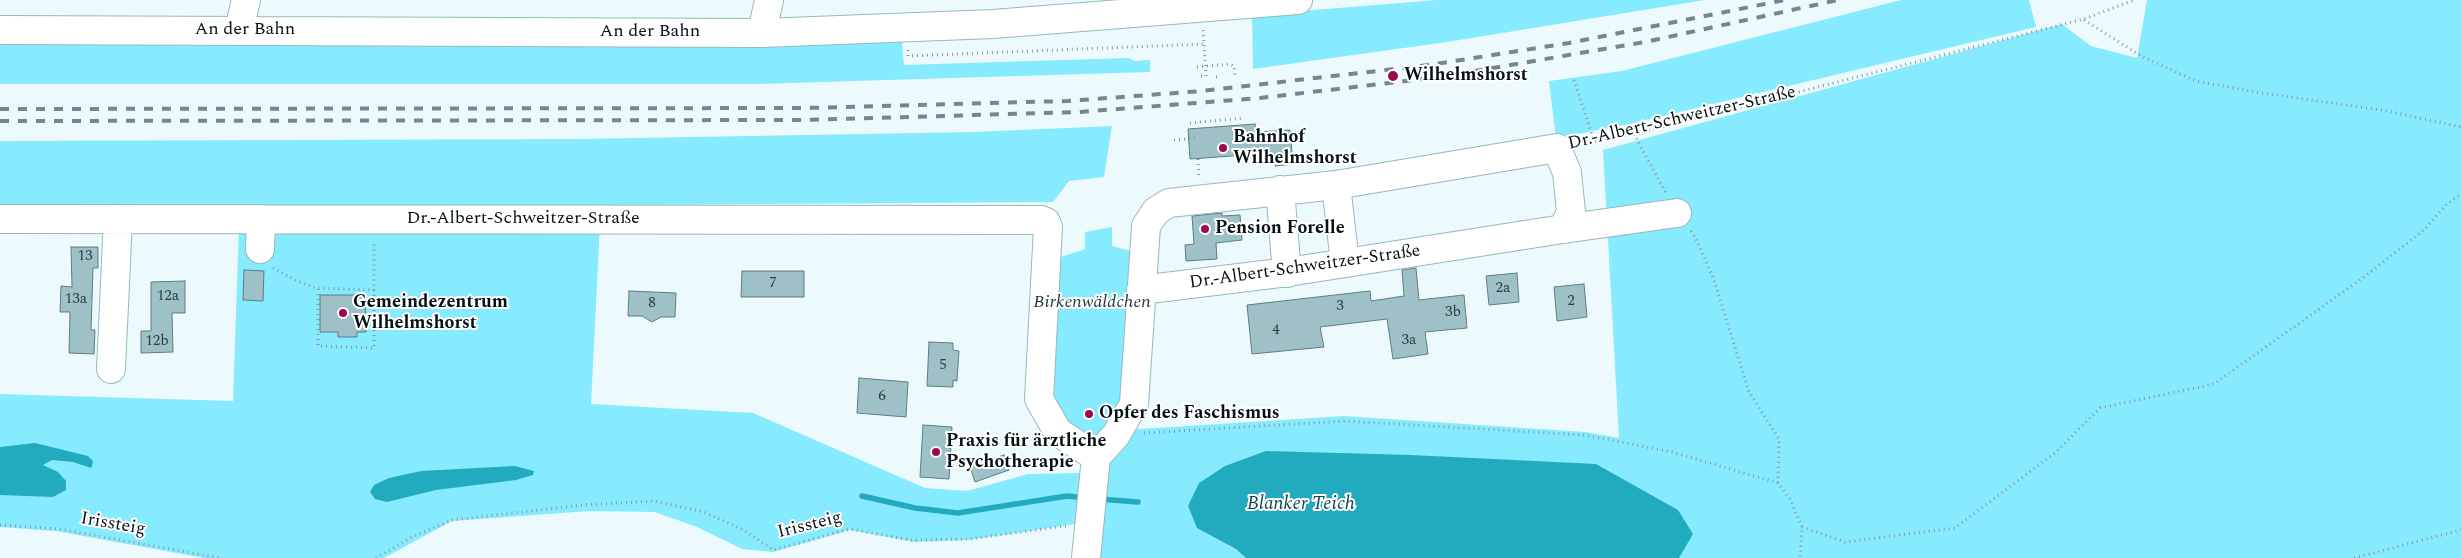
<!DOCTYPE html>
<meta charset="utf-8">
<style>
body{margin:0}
canvas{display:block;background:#ecfafd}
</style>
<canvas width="2461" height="558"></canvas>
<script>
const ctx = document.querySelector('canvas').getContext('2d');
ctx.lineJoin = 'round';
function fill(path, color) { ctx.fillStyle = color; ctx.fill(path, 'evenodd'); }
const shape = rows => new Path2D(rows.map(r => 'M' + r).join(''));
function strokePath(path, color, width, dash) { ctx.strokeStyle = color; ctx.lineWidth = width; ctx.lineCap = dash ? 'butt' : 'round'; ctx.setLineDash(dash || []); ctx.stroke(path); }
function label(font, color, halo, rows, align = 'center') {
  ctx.font = font + ' Spectral,serif'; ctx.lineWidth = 4; ctx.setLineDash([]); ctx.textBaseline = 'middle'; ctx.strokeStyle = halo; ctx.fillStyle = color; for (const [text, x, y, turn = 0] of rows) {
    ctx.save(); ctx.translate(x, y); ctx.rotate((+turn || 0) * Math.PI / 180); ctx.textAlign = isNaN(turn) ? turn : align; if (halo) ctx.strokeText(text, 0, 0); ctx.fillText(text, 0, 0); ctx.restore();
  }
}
fill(shape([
 [1437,0,1705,0,1447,42,1253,69,1252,15],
 [1901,0,2029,0,2036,27,1629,124,1556,138,1549,81,1622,71],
 [2147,0,2461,0,2461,558,1090,558,1095,521,969,540,914,542,850,530,773,552,742,549,697,527,655,512,589,511,452,521,384,558,204,558,56,531,0,527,0,394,233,401,239,225,600,224,591,404,753,413,925,488,967,491,1028,474,1083,473,1125,430,1344,416,1585,432,1619,438,1603,150,2062,24,2091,46,2137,58],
 [901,32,904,65,1128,58,1136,61,1150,60,1150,72,757,84,0,84,0,41],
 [1112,126,1104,177,1069,181,1053,202,0,209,0,141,580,139,974,132],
 [1112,227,1112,246,1143,254,1128,400,1115,427,1092,437,1072,433,1039,399,1046,262,1085,249,1085,232]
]), '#86ebfe');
fill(shape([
 [35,443,88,456,93,461,92,466,91,468,73,462,52,460,43,465,58,472,66,481,66,490,53,497,0,495,0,447],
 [1266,451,1411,455,1596,464,1678,510,1693,534,1679,558,1246,558,1236,549,1197,528,1188,506,1199,483,1225,466],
 [515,466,534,471,533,475,516,480,436,490,387,502,375,499,370,492,374,485,389,478,421,471]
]), '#22aabe');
strokePath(shape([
 [862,496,915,508,958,513,1067,496,1085,498],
 [1099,499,1138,502]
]), '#22aabe', 5.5);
const building = shape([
 [1255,124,1256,132,1290,130,1293,164,1275,166,1274,153,1190,159,1188,129,1255,124],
 [1222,213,1222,216,1240,215,1242,240,1216,243,1217,259,1186,261,1185,245,1194,244,1192,216,1222,213],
 [71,247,98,247,98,268,93,268,91,330,95,330,94,354,69,353,70,312,60,312,61,286,72,287,71,247],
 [1416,268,1419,300,1464,295,1467,328,1425,332,1428,354,1393,359,1387,319,1320,327,1324,347,1252,354,1247,305,1370,291,1371,301,1404,296,1402,270,1416,268],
 [244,270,264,271,263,301,243,300,244,270],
 [742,271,804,271,804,297,741,297,742,271],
 [1517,273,1519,302,1489,305,1486,276,1517,273],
 [185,281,185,313,172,313,173,352,141,353,141,331,151,331,151,282,185,281],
 [1584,284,1587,317,1557,321,1554,287,1584,284],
 [629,291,676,293,675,317,661,317,652,322,642,316,628,316,629,291],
 [320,295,365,295,366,332,357,332,357,337,338,337,338,332,320,332,320,295],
 [929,342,953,343,953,350,959,351,957,381,953,380,953,387,927,386,929,342],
 [859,378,908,382,906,417,857,413,859,378],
 [923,425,952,427,949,479,920,477,923,425],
 [1004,455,1009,470,975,482,970,467,1004,455]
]);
fill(building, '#9ec0c7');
strokePath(building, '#5d7d83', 1);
const minor = shape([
 [0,30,762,33,993,24,1298,0],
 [239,30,246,0],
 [762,33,769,0],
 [1336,185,1345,263],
 [1280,190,1287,273],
 [0,219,1041,220,1046,222,1048,227,1039,399,1058,432,1096,457],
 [260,249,261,219],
 [1141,290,1288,272,1563,229,1677,213],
 [111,369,118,219],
 [1096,457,1116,435,1134,404,1146,226,1156,211,1169,203,1336,185,1557,148,1567,173,1571,212,1563,229],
 [1086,558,1096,457]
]);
strokePath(minor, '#96b8be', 30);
strokePath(shape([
 [2084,20,2143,57,2196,81,2255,92,2388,111,2461,127],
 [908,50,908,56,1204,44],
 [1197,67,1230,64,1234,66,1235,76],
 [1201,76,1206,76,1203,29],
 [1216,77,1221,77],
 [1574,80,1594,141],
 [1190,123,1243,118],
 [1634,134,1666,193],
 [1174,140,1197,138],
 [1580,144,1634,134,2084,19,2134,0],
 [1198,159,1199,178],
 [1691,231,1696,239,1714,280,1749,392,1779,439,1778,483],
 [273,268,295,280,316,288,374,290,374,242],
 [318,289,318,346,374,348,374,290],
 [1144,433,1345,421,1584,435,1672,452,1778,483,1790,499,1802,527,1800,558],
 [0,525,59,529,220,558],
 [1802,527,1845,542,1955,528,2056,452,2100,408,2214,384,2364,277,2425,229,2447,204,2461,194],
 [376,558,412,537,452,520,583,505,653,501,704,512,744,530,773,550,850,529,911,540,969,539,1066,526],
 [2354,558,2461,530]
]), '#8b989b', 3, [1, 4]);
strokePath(minor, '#fff', 28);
strokePath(shape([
 [0,109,805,108,1067,101,1202,91,1429,65,1569,43,1785,0],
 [0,121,804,120,1079,112,1260,98,1440,77,1645,42,1838,0]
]), '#798689', 4, [9, 9]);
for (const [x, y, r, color] of [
 [1393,76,6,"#9e0851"],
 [1223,148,5,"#9e0851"],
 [1205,229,5,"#9e0851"],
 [343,313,5,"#9e0851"],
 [1089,414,5,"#9e0851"],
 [936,452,5,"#9e0851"]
]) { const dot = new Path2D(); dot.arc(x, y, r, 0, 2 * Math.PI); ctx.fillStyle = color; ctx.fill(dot); strokePath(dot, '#fff', 2); }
label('15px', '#2b3c40', null, [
 ["13",85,257],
 ["7",773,284],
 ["2a",1503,289],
 ["12a",168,297],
 ["13a",76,300],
 ["2",1571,302],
 ["8",652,304],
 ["3",1340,307],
 ["3b",1453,313],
 ["4",1276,331],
 ["3a",1409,341],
 ["12b",157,342],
 ["5",943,366],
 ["6",882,397]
]);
label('18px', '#051013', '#fff', [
 ["An der Bahn",245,30],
 ["An der Bahn",650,32],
 ["Dr.-Albert-Schweitzer-Straße",1682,119,-13],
 ["Dr.-Albert-Schweitzer-Straße",523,219],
 ["Dr.-Albert-Schweitzer-Straße",1305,268,-8],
 ["Irissteig",113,525,10],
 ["Irissteig",810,526,-14]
]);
label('bold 18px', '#051013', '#fff', [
 ["Wilhelmshorst",1404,76],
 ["Bahnhof",1233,138],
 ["Wilhelmshorst",1233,159],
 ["Pension Forelle",1215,229],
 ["Gemeindezentrum",353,303],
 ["Wilhelmshorst",353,324],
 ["Opfer des Faschismus",1099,414],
 ["Praxis für ärztliche",946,442],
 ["Psychotherapie",946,463]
], 'left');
label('italic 18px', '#1f3539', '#fff', [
 ["Birkenwäldchen",1092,303]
]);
label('italic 19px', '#0f464f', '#fff', [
 ["Blanker Teich",1301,505]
]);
</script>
